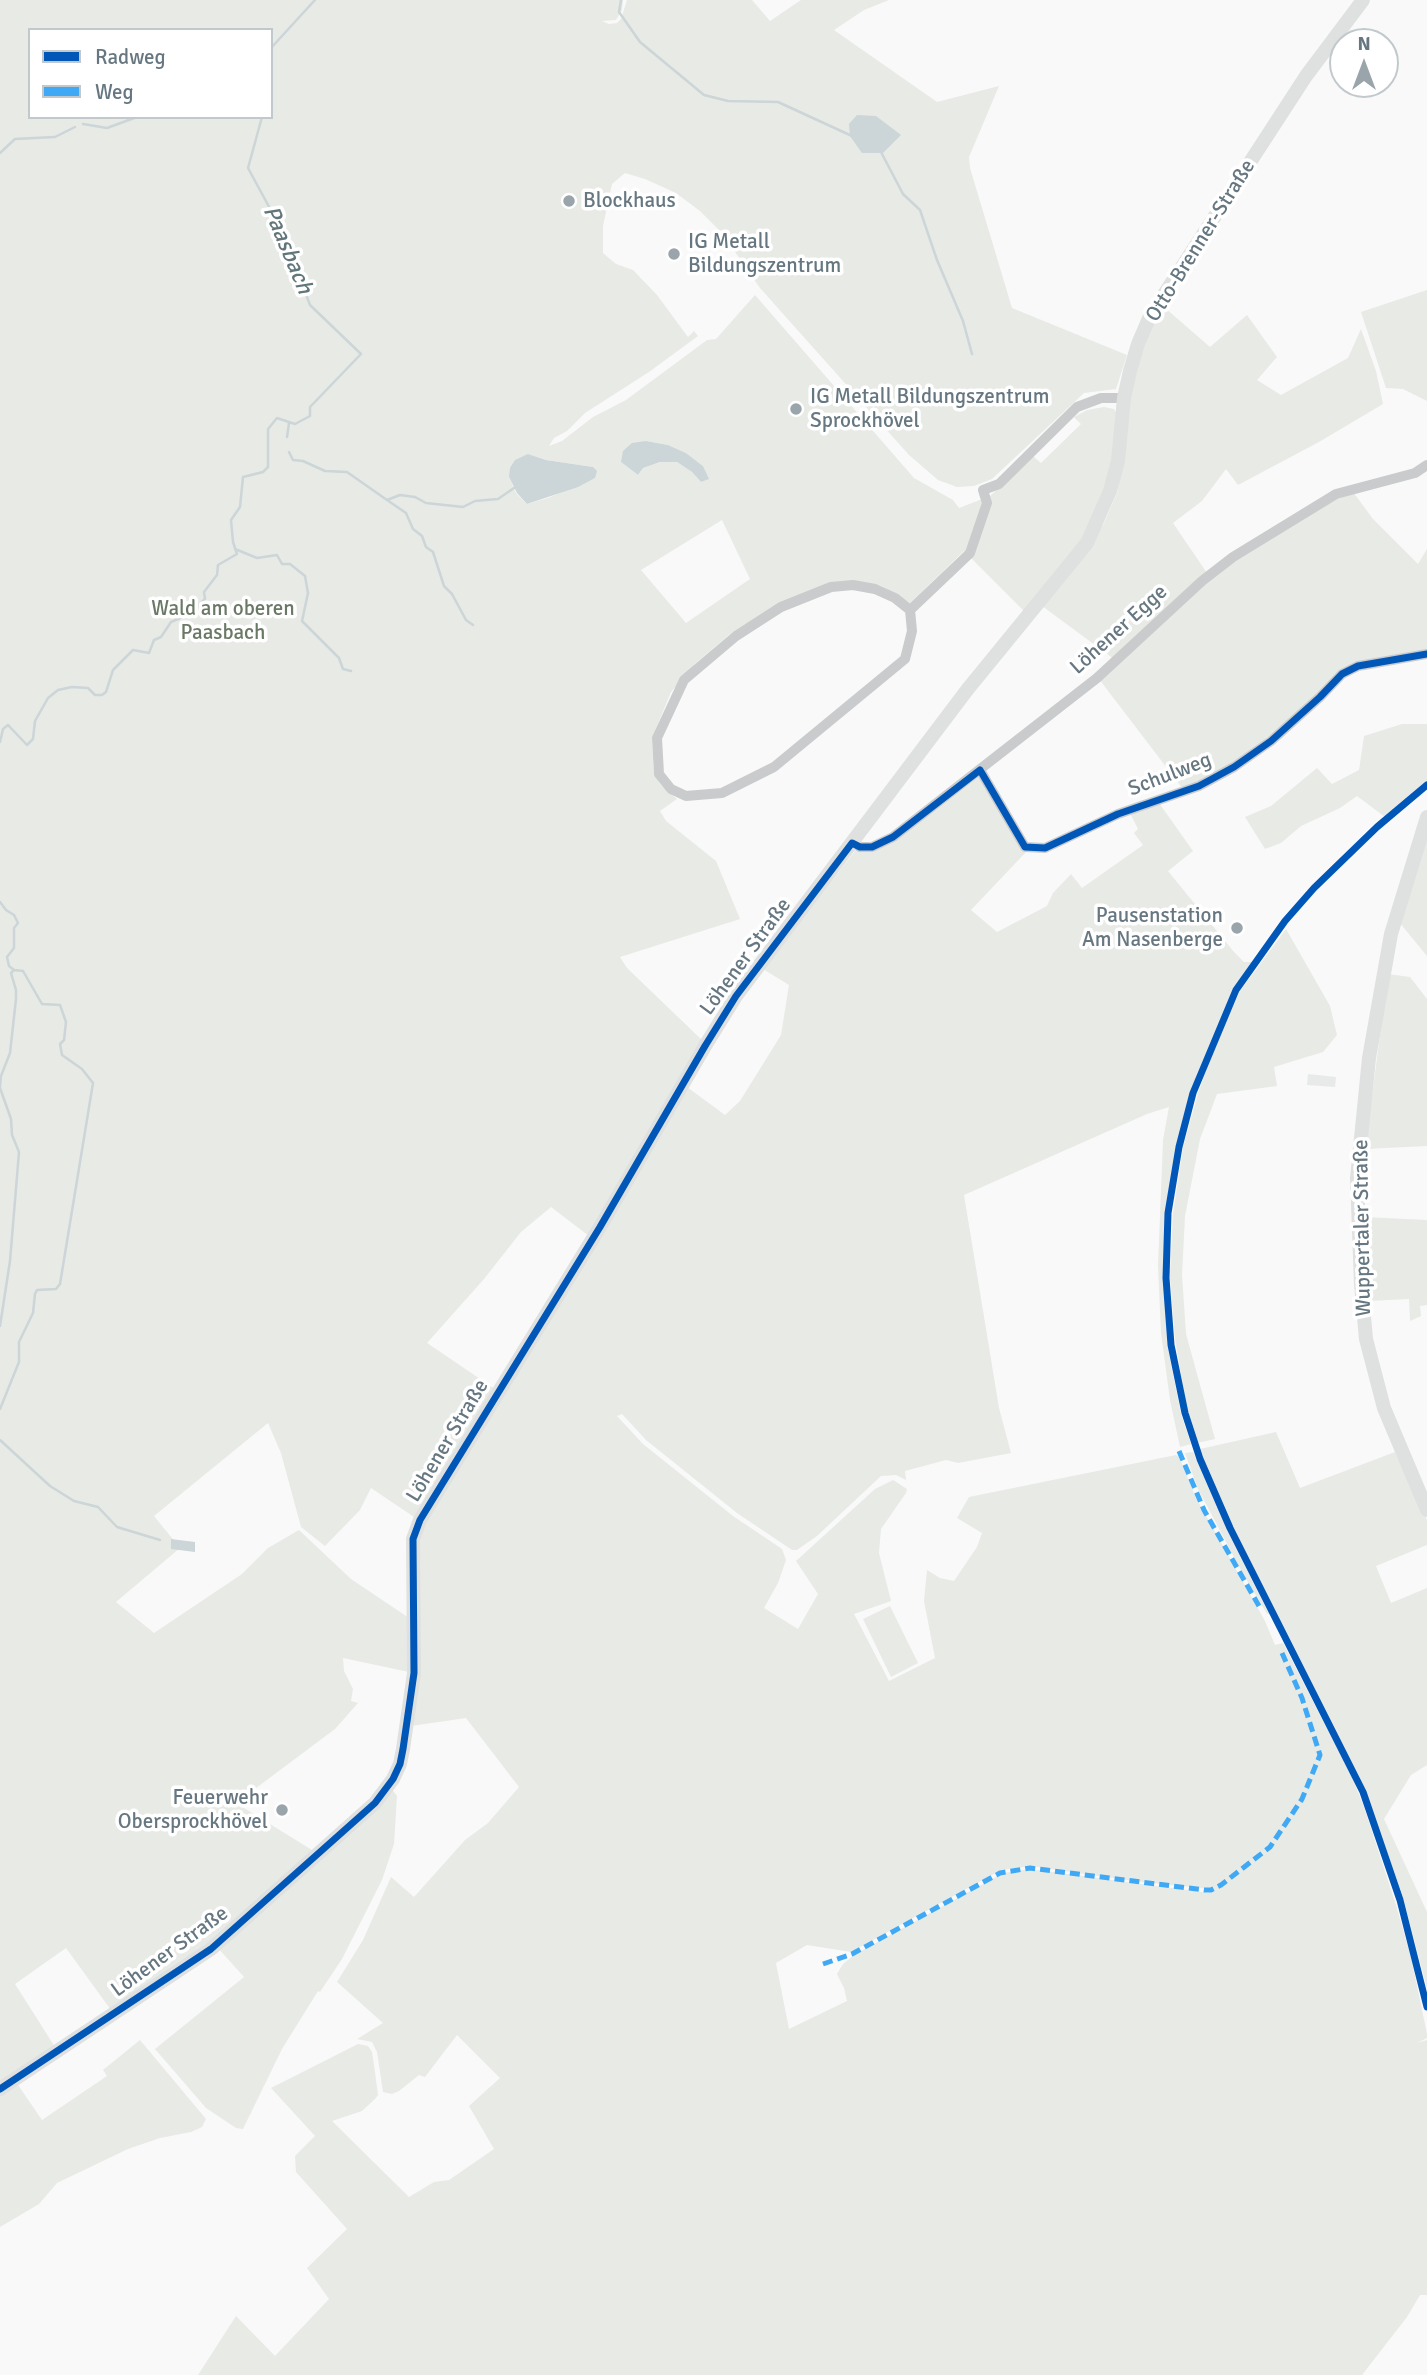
<!DOCTYPE html>
<meta charset="utf-8">
<style>
body{margin:0}
#map{position:relative;width:1427px;height:2375px;overflow:hidden;background:#f9f9f9;font-family:Signika,sans-serif}
canvas{display:block}
.legend{position:absolute;left:28px;top:28px;width:245px;height:91px;box-sizing:border-box;background:#fff;border:2px solid #c2c9cd;margin:0;padding:9px 12px;list-style:none;font-size:21px;color:#667781}
.legend li{display:flex;align-items:center;gap:14px;height:35px}
.legend b{width:35px;border:2px solid #c2c9cd}
.north{position:absolute;left:1329px;top:28px;width:70px;height:70px;box-sizing:border-box;background:#fff;border:2px solid #c2c9cd;border-radius:50%;rotate:0deg;font-size:19px;font-weight:700;line-height:28px;text-align:center;color:#667781}
.north::after{content:'';display:block;margin:auto;width:24px;height:32px;background:#99a4ab;clip-path:polygon(50% 0,100% 100%,50% 72%,0 100%)}
</style>
<div id="map">
<canvas width="1427" height="2375"></canvas>
<ul class="legend">
<li><b style="height:9px;background:#0057b8"></b>Radweg</li>
<li><b style="height:9px;background:#3fa9f5"></b>Weg</li>
</ul>
<div class="north">N</div>
</div>
<script>
const ctx = document.querySelector('canvas').getContext('2d');
ctx.lineJoin = 'round';
function fill(path, color) { ctx.fillStyle = color; ctx.fill(path, 'evenodd'); }
const shape = rows => new Path2D(rows.map(r => 'M' + r).join(''));
function strokePath(path, color, width, dash) { ctx.strokeStyle = color; ctx.lineWidth = width; ctx.lineCap = dash ? 'butt' : 'round'; ctx.setLineDash(dash || []); ctx.stroke(path); }
function label(font, color, halo, rows, align = 'center') {
  ctx.font = font + ' Signika,sans-serif'; ctx.lineWidth = 7; ctx.setLineDash([]); ctx.textBaseline = 'middle'; ctx.strokeStyle = halo; ctx.fillStyle = color; for (const [text, x, y, turn = 0] of rows) {
    ctx.save(); ctx.translate(x, y); ctx.rotate((+turn || 0) * Math.PI / 180); ctx.textAlign = isNaN(turn) ? turn : align; if (halo) ctx.strokeText(text, 0, 0); ctx.fillText(text, 0, 0); ctx.restore();
  }
}
fill(shape([
 [1308,1074,1336,1077,1335,1087,1307,1085]
]), '#e8e9e9');
fill(shape([
 [0,0,623,0,622,10,616,20,602,21,609,24,617,23,621,19,627,0,752,0,770,21,801,0,889,0,864,10,834,30,937,102,999,86,969,157,970,168,1012,308,1127,355,1116,389,1084,393,992,479,974,486,957,487,938,480,909,455,760,288,722,233,700,211,676,193,645,179,625,173,612,184,603,226,603,253,616,264,633,270,657,295,688,337,694,331,698,336,649,372,585,413,567,431,554,438,549,446,562,441,593,417,626,400,707,340,716,339,755,295,914,478,953,500,959,508,990,496,1033,456,1041,463,1081,424,1074,417,1087,410,1104,407,1114,409,1117,414,1112,462,1102,499,1087,534,1024,611,964,551,910,603,881,586,843,581,770,609,730,634,696,663,671,692,652,738,654,774,661,785,677,799,660,811,666,821,716,861,740,919,620,957,627,968,703,1041,589,1236,551,1207,521,1232,484,1279,427,1343,495,1389,417,1519,371,1488,360,1510,325,1546,301,1527,281,1453,268,1423,154,1516,180,1548,116,1602,154,1633,242,1574,268,1548,299,1530,351,1579,412,1620,409,1672,343,1658,344,1671,353,1689,351,1701,358,1703,335,1729,236,1803,312,1850,212,1942,111,2010,66,1948,15,1984,55,2047,0,2083],
 [30,30,271,30,271,117,30,117],
 [646,441,668,445,686,453,703,466,708,479,701,482,692,472,677,462,660,462,643,468,638,475,621,462],
 [528,454,546,460,593,467,595,478,548,498,527,504,516,493,509,477],
 [722,520,750,579,686,623,641,570],
 [1427,290,1427,401,1403,389,1386,388,1361,312],
 [1164,307,1210,347,1247,315,1277,357,1257,380,1281,395,1348,358,1361,329,1376,371,1383,404,1319,442,1238,485,1226,469,1202,501,1173,523,1207,573,1114,659,1042,606,1086,551,1104,523,1117,493,1125,453,1132,381,1152,325],
 [1353,492,1373,519,1418,564,1427,549,1427,651,1356,663,1233,766,1183,789,1099,679,1212,575,1335,497],
 [1402,724,1427,724,1427,784,1425,786,1385,817,1357,796,1340,808,1301,826,1281,843,1265,849,1245,817,1271,806,1317,768,1332,784,1359,770,1364,736],
 [979,775,1027,851,971,910,997,932,1047,906,1053,893,1071,874,1082,888,1143,845,1134,833,1138,829,1129,811,1159,803,1193,851,1168,871,1234,952,1244,962,1252,962,1234,989,1191,1091,1177,1146,1165,1213,1164,1278,1167,1344,1181,1414,1191,1444,1180,1447,1170,1400,1161,1333,1158,1266,1161,1190,1163,1140,1169,1107,1147,1114,964,1195,999,1408,1011,1453,958,1463,946,1460,905,1471,906,1480,896,1475,881,1476,817,1536,797,1550,792,1550,737,1513,646,1440,622,1414,617,1416,643,1444,733,1516,782,1549,786,1560,778,1583,764,1608,798,1629,818,1594,796,1561,875,1489,893,1480,907,1489,906,1493,881,1529,879,1553,891,1601,854,1614,889,1681,935,1658,924,1601,927,1570,940,1578,954,1581,977,1547,982,1533,957,1518,969,1497,1176,1455,1179,1457,1196,1498,1265,1621,1275,1645,1283,1643,1352,1777,1364,1807,1396,1905,1411,1957,1427,2034,1427,2038,1417,2043,1427,2040,1427,2295,1420,2295,1407,2317,1362,2375,198,2375,236,2316,275,2356,329,2299,307,2268,347,2229,296,2172,295,2156,315,2136,271,2088,358,2044,368,2046,372,2052,374,2065,378,2095,375,2099,362,2111,332,2121,409,2197,434,2182,449,2180,494,2149,469,2106,500,2078,457,2035,425,2077,419,2075,399,2091,392,2094,383,2092,377,2052,372,2042,357,2039,383,2023,337,1982,363,1940,391,1877,414,1897,465,1840,488,1823,519,1787,466,1718,411,1726,418,1542,423,1522,687,1087,725,1115,740,1101,781,1035,789,985,763,969,855,851,863,851],
 [1031,1866,1133,1881,1210,1889,1209,1893,1030,1869,1003,1873,854,1955,843,1964,837,1974,844,1988,847,2001,789,2029,776,1963,807,1945,851,1952,1001,1870],
 [1427,839,1427,956,1399,922],
 [1286,929,1330,1006,1337,1035,1323,1052,1274,1067,1277,1086,1217,1094,1200,1139,1185,1216,1182,1275,1186,1334,1215,1439,1197,1443,1186,1405,1175,1339,1170,1277,1173,1213,1183,1148,1198,1093,1217,1041,1240,991],
 [1388,974,1410,977,1427,999,1427,1146,1365,1149],
 [1365,1217,1427,1220,1427,1305,1420,1306,1421,1316,1410,1321,1409,1299,1369,1301],
 [1276,1432,1300,1488,1395,1452,1427,1520,1427,1545,1376,1566,1391,1603,1427,1588,1427,1765,1411,1775,1384,1819,1427,1912,1427,1988,1402,1894,1363,1786,1256,1576,1217,1494,1200,1449],
 [1193,1452,1217,1507,1269,1614,1267,1614,1242,1572,1198,1489,1185,1453],
 [890,1606,918,1663,891,1677,863,1619],
 [391,1788,397,1796,394,1844,382,1880,342,1959,320,1992,318,1991,282,2049,243,2129,236,2128,206,2108,155,2049,244,1977,218,1948],
 [140,2040,206,2119,202,2127,191,2132,160,2138,128,2149,57,2183,39,2204,0,2227,0,2093,16,2082,42,2120,107,2076,103,2070]
]), '#e8eae6');
fill(shape([
 [857,115,876,116,901,135,883,153,862,153,850,136,849,124],
 [646,441,668,445,686,453,703,466,709,479,701,482,692,472,677,462,660,462,643,468,638,475,621,462,623,451,632,443],
 [528,454,546,460,593,467,597,471,595,478,578,487,527,504,517,493,509,477,510,468,515,460],
 [171,1539,195,1542,195,1552,171,1549]
]), '#ccd5d7');
strokePath(shape([
 [621,0,619,12,640,42,704,95,728,101,778,102,852,136],
 [271,48,315,0],
 [83,124,107,128,137,117],
 [881,152,903,194,920,210,937,260,963,321,972,354],
 [0,153,15,139,55,137,75,127],
 [287,437,289,423],
 [289,452,293,460,303,461,325,471,347,472,387,500,400,495,415,497,426,503,463,507,475,501,498,499,514,488],
 [387,500,406,513,413,529,422,536,426,547,433,552,444,586,452,594,466,620,473,625],
 [235,549,257,558,277,555,282,564,290,564,305,576,308,593,302,621,339,658,343,669,351,671],
 [0,742,3,729,8,725,27,745,33,739,35,721,48,698,58,690,72,687,88,688,95,695,102,695,106,692,113,670,133,650,149,653,154,640,161,637,171,622,187,615,205,599,204,592,217,575,218,565,237,554,233,542,231,520,240,507,243,477,263,472,268,467,268,429,277,418,295,424,310,416,310,407,361,354,310,305,280,227,248,168,262,117],
 [0,902,6,910,14,915,18,923,14,928,14,948,7,957,9,966,14,970,11,973,16,990,16,999,10,1053,1,1076,0,1087],
 [0,1088,11,1119,12,1135,19,1152,10,1261,0,1326],
 [0,1409,19,1362,19,1342,33,1313,35,1294,37,1290,56,1289,60,1284,93,1083,82,1069,62,1055,60,1044,64,1040,66,1022,60,1005,42,1004,23,971,14,970],
 [0,1440,50,1486,74,1501,98,1507,117,1527,160,1540]
]), '#ccd5d7', 2.5);
strokePath(shape([
 [853,585,875,589,895,598,910,610,912,631,905,659,774,767,722,793,686,796,671,789,659,774,657,738,684,680,736,636,781,607,831,587,853,585],
 [910,610,970,553,987,503,983,490,999,484,1077,407,1101,398,1124,398],
 [980,770,1025,847,1045,848,1118,814,1199,786,1234,767,1271,741,1320,697,1342,674,1358,666,1427,654],
 [852,843,860,847,872,847,893,837,1097,678,1202,581,1233,557,1336,494,1415,473,1427,465]
]), '#cacbcc', 10);
strokePath(shape([
 [1427,817,1391,934,1369,1058,1357,1178,1361,1284,1366,1339,1384,1408,1427,1510],
 [0,2089,211,1949,375,1803,393,1779,400,1764,403,1749,414,1673,413,1539,420,1520,600,1227,705,1046,736,996,967,690,1087,543,1110,491,1118,461,1124,398,1130,371,1138,344,1150,316,1306,76,1363,0]
]), '#dfe0e0', 14);
strokePath(shape([
 [1179,1451,1204,1510,1259,1606],
 [823,1964,852,1954,1000,1873,1030,1868,1204,1890,1211,1890,1221,1885,1270,1847,1302,1799,1320,1755,1302,1698,1282,1653]
]), '#3fa9f5', 5, [10, 5]);
strokePath(shape([
 [1427,785,1377,827,1314,888,1285,921,1236,990,1193,1093,1179,1147,1168,1213,1166,1278,1171,1345,1185,1413,1200,1459,1230,1528,1363,1792,1400,1900,1427,2007],
 [0,2089,211,1949,375,1803,393,1779,400,1764,403,1749,414,1673,413,1539,420,1520,600,1227,705,1046,736,996,852,843,860,847,872,847,893,837,980,770,1025,847,1045,848,1118,814,1199,786,1234,767,1271,741,1320,697,1342,674,1358,666,1427,654]
]), '#0057b8', 7);
for (const [x, y, r, color] of [
 [569,201,7,"#99a4ab"],
 [674,254,7,"#99a4ab"],
 [796,409,7,"#99a4ab"],
 [1237,928,7,"#99a4ab"],
 [282,1810,7,"#99a4ab"]
]) { const dot = new Path2D(); dot.arc(x, y, r, 0, 2 * Math.PI); ctx.fillStyle = color; ctx.fill(dot); strokePath(dot, '#fff', 2.5); }
label('21px', '#667781', '#fff', [
 ["Blockhaus",583,201],
 ["IG Metall",688,242],
 ["Bildungszentrum",688,266],
 ["IG Metall Bildungszentrum",810,397],
 ["Sprockhövel",810,421],
 ["Pausenstation",1223,916,"right"],
 ["Am Nasenberge",1223,940,"right"],
 ["Feuerwehr",268,1798,"right"],
 ["Obersprockhövel",268,1822,"right"]
], 'left');
label('21px', '#667781', '#fff', [
 ["Otto-Brenner-Straße",1201,241,-58],
 ["Löhener Egge",1119,630,-42],
 ["Schulweg",1170,775,-21],
 ["Löhener Straße",746,957,-54],
 ["Wuppertaler Straße",1363,1228,-91],
 ["Löhener Straße",448,1441,-59],
 ["Löhener Straße",170,1952,-36]
]);
label('21px', '#6a7965', '#fff', [
 ["Wald am oberen",223,609],
 ["Paasbach",223,633]
]);
label('italic 23px', '#61767a', '#fff', [
 ["Paasbach",287,250,67]
]);
</script>
